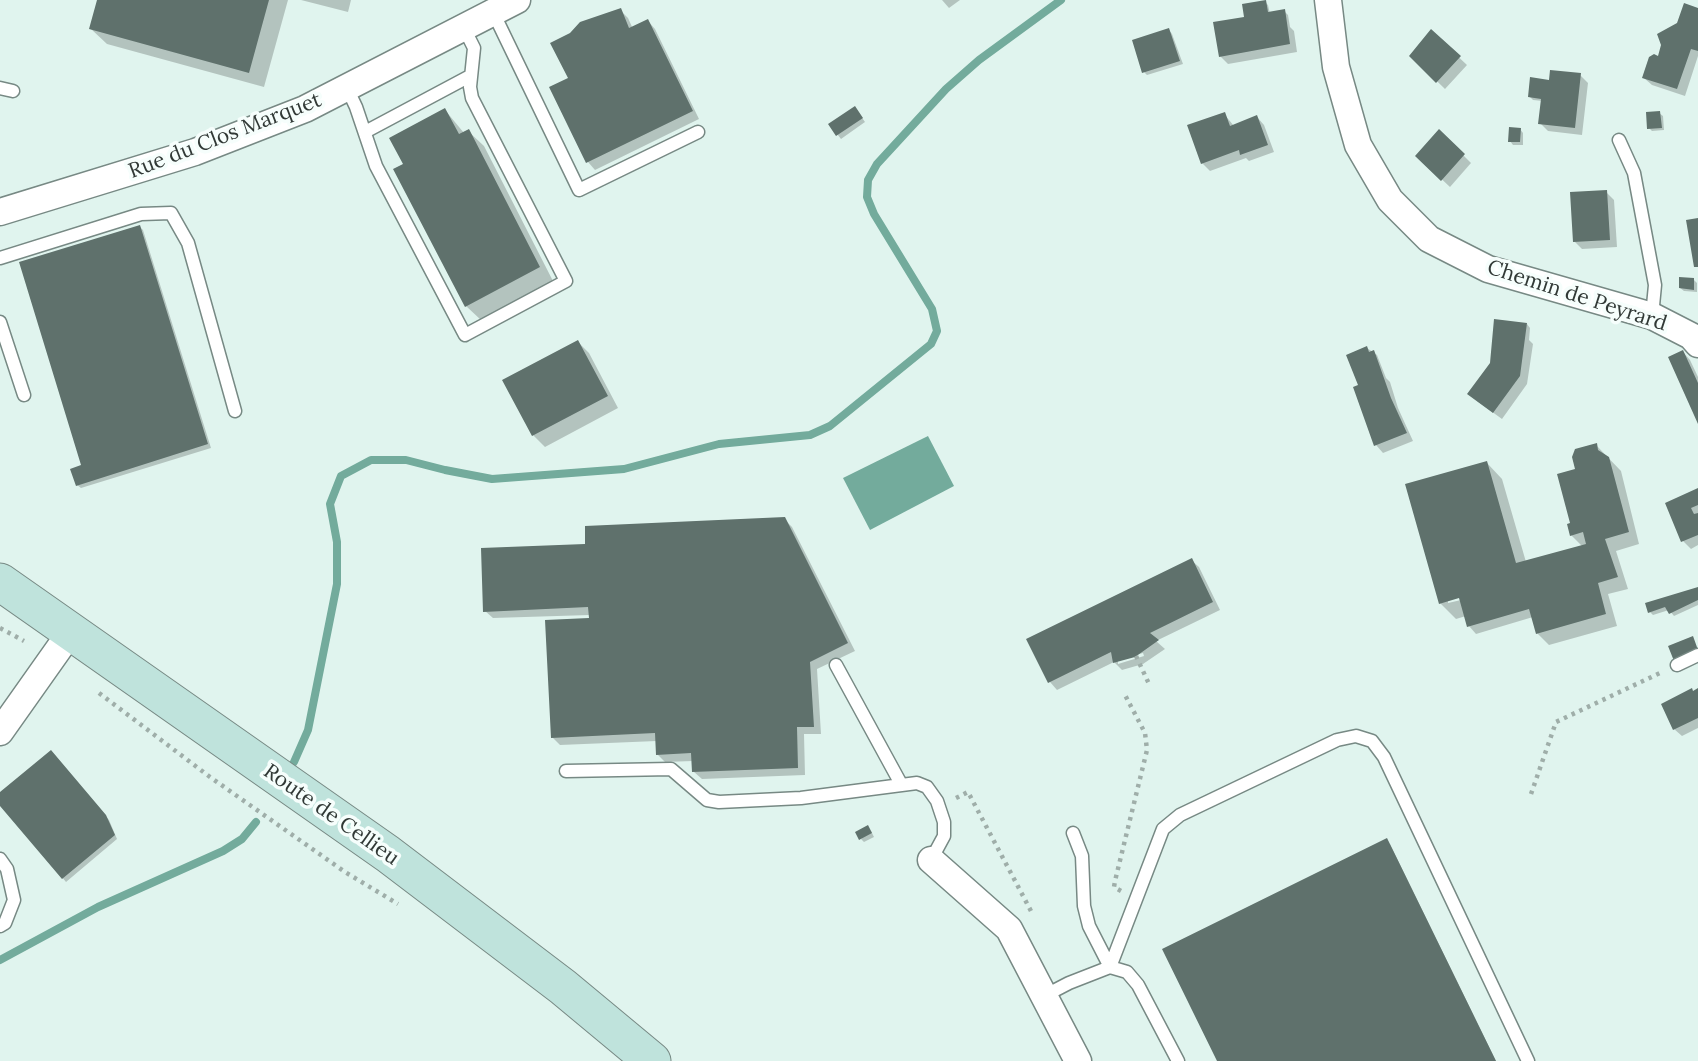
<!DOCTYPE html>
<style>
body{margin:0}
canvas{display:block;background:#e0f4ee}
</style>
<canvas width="1698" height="1061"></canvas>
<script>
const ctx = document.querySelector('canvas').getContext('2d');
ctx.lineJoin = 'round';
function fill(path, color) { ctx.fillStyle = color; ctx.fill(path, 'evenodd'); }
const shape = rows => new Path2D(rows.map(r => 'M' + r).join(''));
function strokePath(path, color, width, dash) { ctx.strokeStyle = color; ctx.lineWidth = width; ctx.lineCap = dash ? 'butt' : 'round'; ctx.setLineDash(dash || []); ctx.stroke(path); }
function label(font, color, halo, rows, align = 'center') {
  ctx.font = font + ' Lora,serif'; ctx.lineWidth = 7; ctx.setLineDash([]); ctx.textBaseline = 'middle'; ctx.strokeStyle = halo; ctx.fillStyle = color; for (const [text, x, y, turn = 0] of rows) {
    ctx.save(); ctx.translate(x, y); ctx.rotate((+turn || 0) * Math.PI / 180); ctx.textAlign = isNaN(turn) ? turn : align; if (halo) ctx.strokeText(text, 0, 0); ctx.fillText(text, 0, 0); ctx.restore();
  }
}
fill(shape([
 [928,436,954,486,870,530,843,478]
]), '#73ab9c');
fill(shape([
 [99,0,288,0,264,87,107,44,91,29],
 [301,0,351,0,348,12],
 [942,0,960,0,949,8],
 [1265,2,1268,5,1270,14,1284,11,1288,15,1290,27,1294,31,1297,52,1228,64,1220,56,1247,18],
 [1698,9,1698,56,1685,96,1652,85,1644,78],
 [620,10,628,18,633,29,648,21,655,29,699,119,595,170,588,162,570,79],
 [1169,30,1172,34,1183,64,1147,75,1144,72],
 [1432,32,1467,65,1445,89,1411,56],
 [1580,75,1588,83,1582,135,1548,131,1540,123,1543,101,1533,100,1529,96,1550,82],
 [445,110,464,133,468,131,484,146,554,283,482,321,466,306,406,164],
 [858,112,865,122,841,139,830,125],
 [1659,113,1663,116,1664,130,1652,131,1649,128],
 [1224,114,1234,126,1257,117,1264,125,1274,152,1249,161,1246,158,1210,171,1202,163],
 [1520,129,1523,133,1523,145,1513,145,1510,141],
 [1439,131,1471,163,1450,187,1417,156],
 [1606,192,1614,200,1617,247,1582,249,1574,241],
 [140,227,143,230,211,448,81,488,77,485],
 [1694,280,1697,283,1697,292,1684,291,1680,288],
 [1527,324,1530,328,1529,340,1533,344,1527,384,1502,419,1477,401],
 [578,342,589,353,618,408,545,447,533,435],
 [1367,348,1377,355,1386,378,1390,382,1398,408,1413,441,1383,453,1376,445,1360,386],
 [1683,352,1690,360,1698,377,1698,420],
 [1596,445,1621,471,1639,544,1616,551,1628,589,1608,594,1617,626,1549,645,1537,633,1533,617,1476,634,1469,626,1466,616,1456,619,1440,603,1487,463,1502,479,1526,562,1583,547,1571,535,1577,470],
 [1461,596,1461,600,1448,603,1448,600],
 [1698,490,1698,545,1691,549,1683,541,1667,504],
 [784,519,792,527,855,651,817,669,821,734,804,734,805,775,702,779,694,772,693,761,665,762,657,754,657,741,560,745,552,737,590,615,493,618,485,611,587,545],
 [1191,560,1199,567,1220,610,1156,641,1165,649,1143,664,1122,670,1114,662,1057,690,1050,682,1029,640],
 [1143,653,1144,656,1118,664,1118,660],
 [1698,589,1698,605,1674,616,1669,610,1653,615,1650,612],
 [1698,690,1698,728,1682,736,1674,729,1694,692],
 [51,752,109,820,117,839,66,882,0,803,0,795],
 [871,831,874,837,864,842,861,839],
 [1390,844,1496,1061,1219,1061]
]), '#0003');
strokePath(shape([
 [294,762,308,730,337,584,337,542,330,504,341,476,371,460,406,460,445,470,492,479,624,469,719,444,810,435,830,426,931,344,937,331,932,309,874,214,867,197,868,180,877,164,946,89,979,60,1061,0],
 [0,960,98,907,223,851,242,839,256,822]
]), '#73ab9c', 8);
fill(shape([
 [97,0,269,0,249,73,89,29],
 [1266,0,1268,12,1285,9,1290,44,1219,57,1213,22,1244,17,1242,4],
 [1684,3,1698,8,1698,51,1691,49,1677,89,1642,78,1649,57,1654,54,1658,56,1661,45,1657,34,1677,23],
 [621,8,629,28,648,19,693,111,586,163,549,87,568,78,550,43,570,33,580,22],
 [1169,28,1180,61,1142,73,1132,40],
 [1431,29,1461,56,1436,83,1409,56],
 [1550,70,1581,73,1575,128,1538,124,1541,99,1528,97,1530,77,1549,80],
 [855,106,863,118,836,136,828,124],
 [445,108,459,134,469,129,540,267,465,307,393,169,403,164,389,138],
 [1660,111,1662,128,1647,129,1646,112],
 [1225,112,1230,126,1257,115,1268,145,1240,155,1239,150,1201,164,1187,125],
 [1509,127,1521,128,1520,142,1508,142],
 [1439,129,1465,154,1441,181,1415,156],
 [1607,190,1610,240,1573,242,1570,192],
 [1698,218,1698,267,1694,267,1686,220],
 [140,225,208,444,76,486,70,469,81,465,19,262],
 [1679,277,1694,278,1694,290,1679,288],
 [1494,319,1527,323,1520,376,1493,413,1467,394,1490,363],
 [578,340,608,396,532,436,502,380],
 [1367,346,1369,352,1374,350,1391,398,1407,433,1374,446,1353,387,1358,385,1346,355],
 [1683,350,1698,383,1698,424,1668,357],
 [1597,443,1598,450,1609,457,1629,532,1605,539,1618,577,1598,583,1606,614,1536,634,1529,609,1467,627,1459,598,1439,604,1405,484,1487,461,1516,563,1586,544,1583,532,1570,536,1567,524,1570,523,1557,474,1575,469,1572,457,1575,449],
 [1698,488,1698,505,1691,508,1694,514,1698,513,1698,535,1681,542,1665,503],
 [785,517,848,643,810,662,814,727,797,727,798,768,692,772,691,753,656,755,655,733,551,738,545,620,589,618,588,607,483,612,481,548,585,544,585,526],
 [1192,558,1213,602,1150,633,1159,640,1135,657,1113,663,1111,652,1048,683,1026,639],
 [1698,587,1698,600,1669,614,1665,607,1648,613,1645,603],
 [1693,636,1698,650,1674,661,1668,646],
 [1692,688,1693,691,1698,688,1698,718,1673,730,1661,704],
 [51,750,106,815,115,835,62,879,0,806,0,792],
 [868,825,872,833,859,840,855,832],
 [1387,838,1496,1061,1217,1061,1162,949]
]), '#5f716c');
const lane = shape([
 [493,12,579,190,698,132],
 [0,88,13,91],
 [347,88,356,107,376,166,465,335,566,281,472,98,470,87,474,48,464,28],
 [365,132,470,76],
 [1619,140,1634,173,1655,285,1652,316],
 [0,258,141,214,171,213,188,243,235,411],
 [0,322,24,395],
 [836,665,901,784],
 [1677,665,1698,655],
 [566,771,671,769,707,800,719,802,801,798,917,783,927,787,937,801,944,822,944,836,931,860],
 [1073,833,1082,856,1084,906,1089,926,1110,967],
 [0,859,7,869,14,900,5,923,0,926],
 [1110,967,1163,829,1180,815,1337,740,1356,736,1372,741,1384,757,1528,1061],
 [1044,996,1069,983,1110,967,1127,972,1138,985,1178,1061]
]);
const street = shape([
 [1328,0,1336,67,1358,145,1390,200,1429,239,1488,269,1652,316,1691,336,1698,344],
 [0,212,195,152,305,109,517,0],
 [0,732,70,633],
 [931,860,1009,929,1078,1061]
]);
const secondary = shape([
 [0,582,388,854,563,987,652,1061]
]);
strokePath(lane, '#778984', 15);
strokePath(street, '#778984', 29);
strokePath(secondary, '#778984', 39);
strokePath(shape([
 [0,628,24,641],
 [1136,656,1149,684],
 [99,693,210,777,345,872,398,904],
 [1531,794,1556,722,1660,673],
 [956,798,968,792,1031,911],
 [1121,891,1114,887,1115,881,1147,750,1145,733,1125,695]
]), '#9faea9', 4.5, [3.5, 5]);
strokePath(lane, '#fff', 12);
strokePath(street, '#fff', 26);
strokePath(secondary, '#bfe3dc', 37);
label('21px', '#313936', '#f6fefc', [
 ["Rue du Clos Marquet",225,136,-21],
 ["Chemin de Peyrard",1577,296,18],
 ["Route de Cellieu",331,815,35]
]);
</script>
